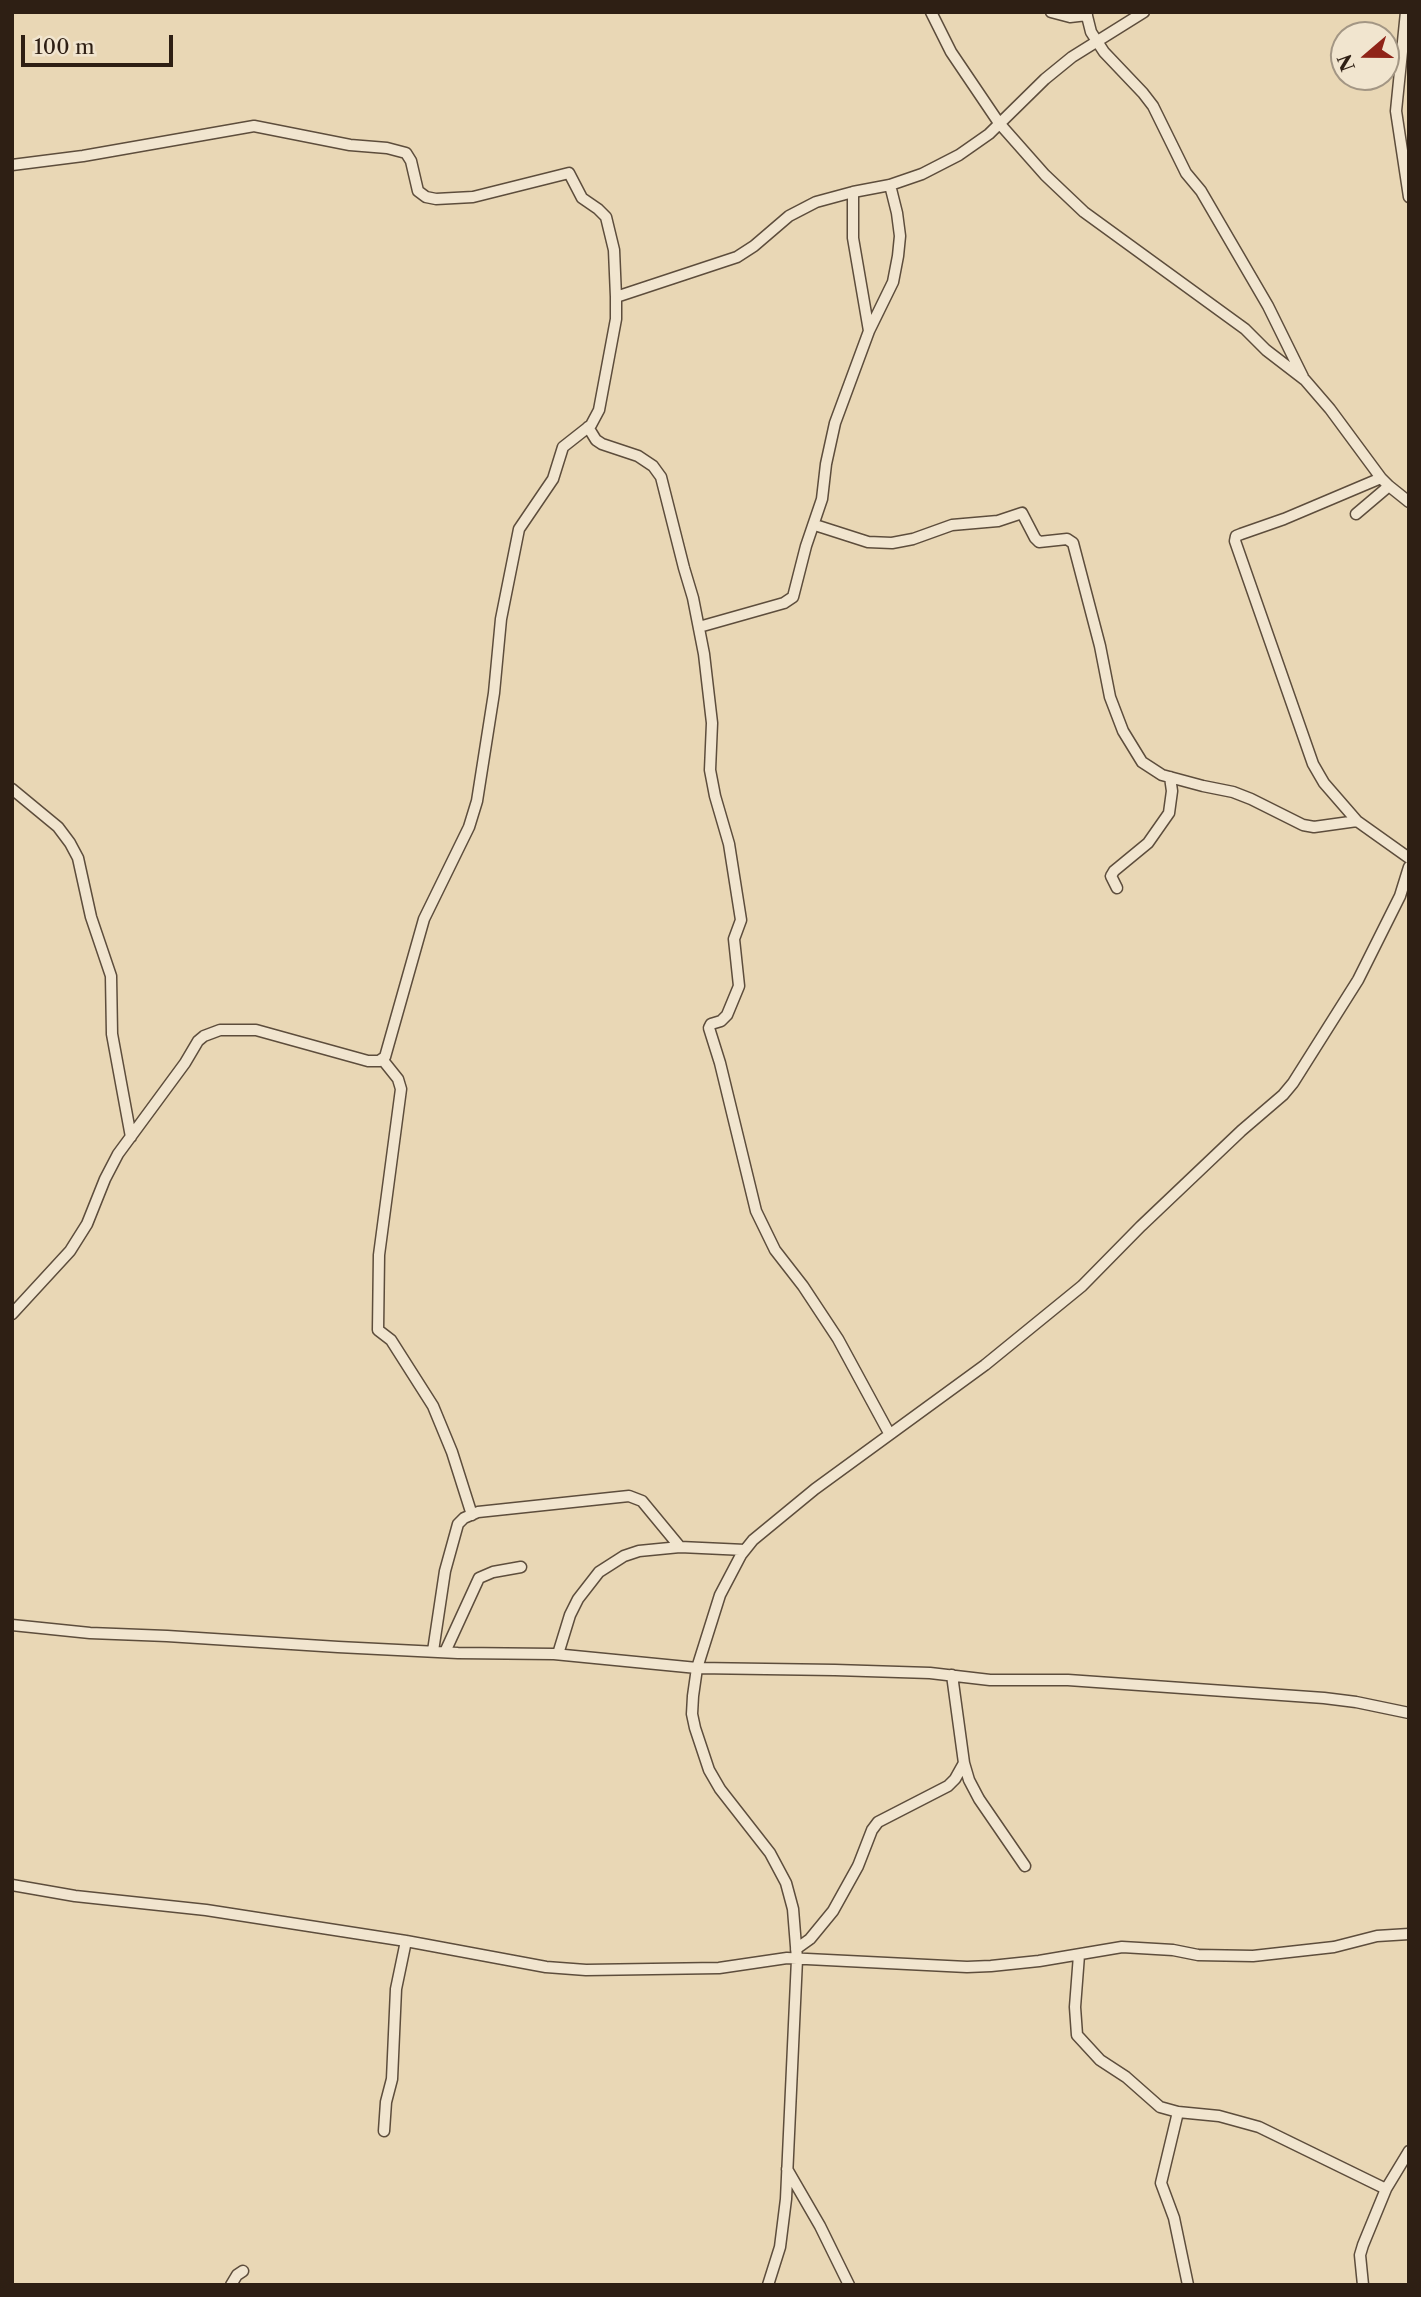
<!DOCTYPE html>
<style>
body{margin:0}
#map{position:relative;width:1421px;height:2297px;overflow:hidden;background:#e9d7b5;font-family:"Libre Caslon Text",serif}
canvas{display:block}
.frame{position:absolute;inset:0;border:14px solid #2e1f14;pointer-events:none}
.north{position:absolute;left:1330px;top:21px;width:70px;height:70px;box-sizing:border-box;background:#f1e5cf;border:2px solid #a39684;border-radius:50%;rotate:250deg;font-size:19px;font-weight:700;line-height:28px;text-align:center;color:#2e1f14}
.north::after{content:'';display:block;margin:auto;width:24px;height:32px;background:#8f2418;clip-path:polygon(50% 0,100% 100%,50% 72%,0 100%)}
.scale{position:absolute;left:21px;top:35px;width:152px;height:32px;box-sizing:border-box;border:4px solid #2e1f14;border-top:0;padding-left:9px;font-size:21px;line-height:24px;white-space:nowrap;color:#2e1f14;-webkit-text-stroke:5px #f1e5cf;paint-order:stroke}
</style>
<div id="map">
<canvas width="1421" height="2297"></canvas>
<div class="frame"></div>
<div class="north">N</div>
<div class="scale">100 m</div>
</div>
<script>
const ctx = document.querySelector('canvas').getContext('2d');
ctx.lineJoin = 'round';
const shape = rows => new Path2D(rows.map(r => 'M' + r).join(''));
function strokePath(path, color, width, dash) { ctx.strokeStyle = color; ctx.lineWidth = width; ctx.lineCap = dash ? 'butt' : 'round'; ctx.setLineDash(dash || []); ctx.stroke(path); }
const minor = shape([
 [931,12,951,52,999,123,1045,175,1084,212,1245,329,1266,350,1305,380,1330,409,1381,478,1389,486,1409,502],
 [1051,12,1070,17,1087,15],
 [1086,12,1091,32,1104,52,1143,93,1153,106,1186,173,1201,191,1268,306,1303,377],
 [1406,12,1396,111,1409,197],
 [12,165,83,156,254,126,350,145,387,148,406,153,411,161,418,191,426,197,436,199,473,197,569,173,582,198,598,209,606,217,614,250,616,297,616,319,599,410,591,425,563,447,553,479,519,529,501,619,494,693,477,801,469,827,424,919,385,1057,379,1061,368,1061,256,1030,220,1030,204,1036,198,1041,185,1063,118,1154,105,1179,87,1224,70,1251,12,1314],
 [616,297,737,257,754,246,789,216,816,202,853,192,890,185,922,174,959,155,989,134,1045,79,1072,57,1144,12],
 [869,331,893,282,898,256,900,236,897,213,890,185],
 [588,427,596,440,602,444,638,456,653,466,661,477,684,568,693,598,704,654,712,723,710,770,715,796,729,844,741,920,734,939,739,986,727,1015,721,1021,711,1024,709,1028,720,1063,756,1211,775,1250,803,1286,838,1339,889,1433],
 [1381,478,1284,519,1241,534,1236,536,1235,541,1313,764,1324,783,1357,821,1409,858],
 [1356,514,1389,486],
 [815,525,868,542,892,543,913,539,952,525,998,521,1022,513,1035,538,1039,542,1067,539,1073,543,1100,646,1110,697,1123,731,1142,762,1162,775,1203,786,1233,792,1251,799,1303,825,1314,827,1357,821],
 [699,627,784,603,793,597,806,546,822,499,826,464,835,423,869,331,853,238,853,192],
 [12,789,58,827,70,843,78,858,91,917,111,976,112,1034,131,1137],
 [1117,888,1111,876,1114,871,1148,843,1169,813,1172,791,1170,777],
 [382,1059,398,1079,401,1089,379,1255,378,1330,391,1340,433,1406,452,1452,472,1515],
 [12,1625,90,1633,167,1636,338,1647,458,1653,554,1654,697,1668,835,1670,930,1673,990,1680,1068,1680,1324,1698,1356,1702,1409,1713],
 [433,1651,445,1571,458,1524,464,1518,478,1512,629,1496,642,1501,680,1547],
 [445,1652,479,1578,493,1572,521,1567],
 [558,1654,570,1615,578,1599,599,1572,624,1556,639,1551,680,1547,745,1550],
 [952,1675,964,1763,969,1780,979,1799,1025,1866],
 [12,1885,75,1896,206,1910,406,1941,546,1967,586,1970,719,1968,787,1958,967,1967,991,1966,1039,1961,1122,1947,1173,1950,1198,1955,1253,1956,1334,1947,1377,1936,1409,1934],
 [796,1949,810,1939,833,1911,858,1866,872,1830,878,1822,948,1786,955,1779,964,1763],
 [1079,1955,1075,2007,1077,2035,1100,2060,1126,2077,1160,2107,1178,2112,1219,2116,1259,2127,1386,2189],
 [1178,2112,1161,2183,1174,2218,1188,2285],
 [384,2131,386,2102,392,2079,396,1989,406,1941],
 [787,2169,820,2226,849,2285],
 [231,2285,237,2275,243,2271],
 [768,2285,780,2247,786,2199,797,1959,793,1909,786,1883,770,1853,720,1789,709,1770,695,1728,692,1714,693,1696,697,1668,720,1595,741,1555,753,1540,815,1489,985,1365,1082,1286,1141,1226,1241,1131,1283,1095,1293,1083,1358,980,1400,896,1409,867],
 [1363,2285,1360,2255,1363,2245,1386,2189,1409,2151]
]);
strokePath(minor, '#5d4d3c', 13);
strokePath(minor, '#f1e5cf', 10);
</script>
